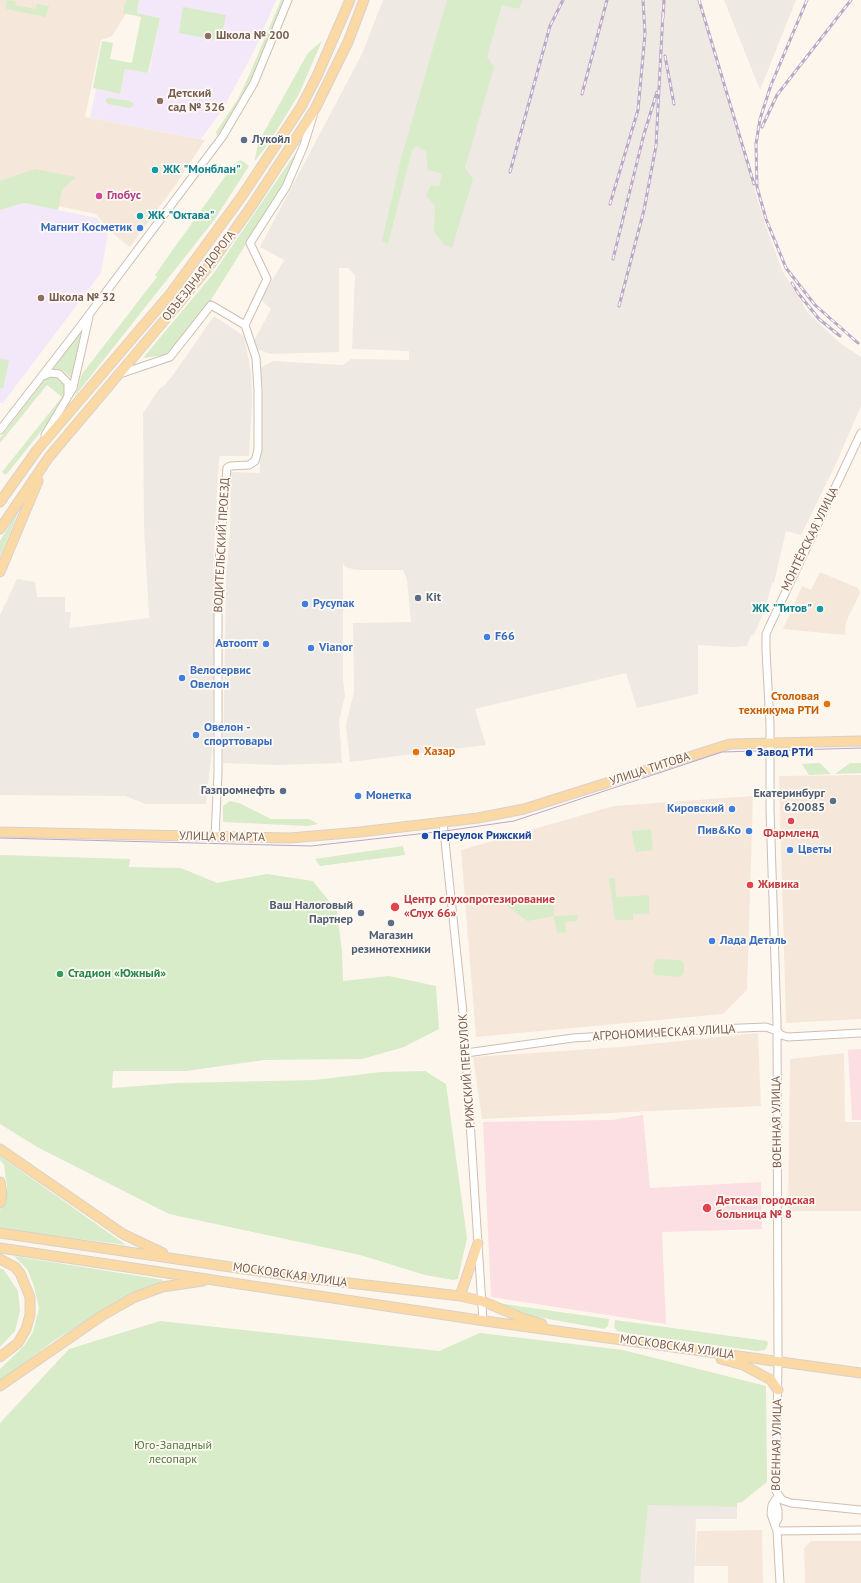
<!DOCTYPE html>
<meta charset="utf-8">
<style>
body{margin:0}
canvas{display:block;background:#fdf6ec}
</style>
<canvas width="861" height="1583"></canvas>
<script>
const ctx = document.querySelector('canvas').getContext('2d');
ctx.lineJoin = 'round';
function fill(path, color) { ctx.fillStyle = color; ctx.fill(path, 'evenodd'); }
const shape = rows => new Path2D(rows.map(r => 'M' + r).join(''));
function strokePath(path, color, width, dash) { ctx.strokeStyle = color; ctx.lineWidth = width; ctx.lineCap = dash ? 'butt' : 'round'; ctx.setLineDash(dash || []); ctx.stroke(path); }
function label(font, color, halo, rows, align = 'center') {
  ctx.font = font + ' "PT Sans",sans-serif'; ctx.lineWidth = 3.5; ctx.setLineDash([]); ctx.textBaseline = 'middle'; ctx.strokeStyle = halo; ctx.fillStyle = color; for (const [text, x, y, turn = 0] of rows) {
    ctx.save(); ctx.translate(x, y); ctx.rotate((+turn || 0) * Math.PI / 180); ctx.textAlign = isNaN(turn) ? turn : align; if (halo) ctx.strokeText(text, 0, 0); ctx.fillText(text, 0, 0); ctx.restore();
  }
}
fill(shape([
 [0,0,130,0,128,10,112,36,101,40,85,117,205,140,174,187,130,247,110,231,96,214,19,198,0,205],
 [820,572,858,588,860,593,846,622,845,635,783,629,802,586,811,590],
 [861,775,861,1019,786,1023,779,776],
 [753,796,747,990,723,1014,476,1037,461,850,614,806],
 [758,1033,761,1106,482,1119,473,1057,620,1047],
 [844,1053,845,1122,861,1122,861,1211,788,1211,790,1059],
 [762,1530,763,1583,728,1583,728,1566,695,1566,697,1531],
 [811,1541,861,1541,861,1583,805,1583,804,1548]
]), '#f5e8da');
fill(shape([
 [383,0,698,0,765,224,782,270,808,313,840,343,861,357,861,406,835,466,801,535,786,531,774,583,772,583,765,609,754,635,751,635,747,646,731,647,698,645,698,694,637,708,626,673,475,709,486,745,350,762,346,725,354,692,353,623,411,622,407,580,403,570,356,570,345,567,343,563,343,680,345,696,339,721,342,763,276,765,223,763,226,579,230,531,231,472,260,473,260,368,273,361,343,365,351,359,409,360,409,351,352,349,355,275,348,268,339,268,339,352,270,354,255,348,254,341,271,309,261,300,284,260,260,247,362,54],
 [724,0,796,0,760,90],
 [214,316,244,336,251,372,252,401,249,456,220,456,219,458,213,569,214,621,213,741,206,804,146,804,125,796,0,795,0,615,17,579,35,582,37,597,65,597,65,612,71,612,69,628,149,618,144,527,143,413,160,388,163,387,173,375],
 [636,1504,737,1507,737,1519,696,1519,694,1583,639,1583,645,1525]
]), '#efe9e4');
fill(shape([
 [139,0,276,0,254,51,223,109,201,139,90,118,96,89,120,94,125,69,149,73,160,18,137,13],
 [24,203,97,218,108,233,101,273,3,403,0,403,0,210]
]), '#f3e8fa');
fill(shape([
 [861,1049,861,1120,852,1120,848,1050],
 [643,1115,650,1188,761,1182,762,1229,662,1232,666,1324,491,1297,483,1122,612,1120]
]), '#fbdfe3');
fill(shape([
 [7,0,16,1,15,5,36,9,37,4,49,6,46,17,6,9],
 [126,0,139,0,137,13,160,18,148,73,125,69,120,94,93,88,102,41,113,43,110,59,132,63,141,17,123,13],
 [281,0,285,0,248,87,225,126,217,136,216,132,238,99,250,73],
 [447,0,523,0,519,9,502,5,487,57,494,67,465,168,473,179,452,248,444,245,434,231,435,206,426,195,431,185,439,186,442,174,428,170,426,151,417,146,412,150,388,244,382,241,402,155],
 [183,7,226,15,221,41,179,33],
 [322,41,299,94,269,143,254,162,259,141,305,58,309,52],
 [110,98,130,101,133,103,133,106,129,108,108,104,106,102,106,99],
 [301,145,283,185,209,303,179,344,164,355,143,358,213,274],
 [241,160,249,166,215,219,75,396,82,374,157,277,155,275,234,164],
 [35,169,76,177,62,190,58,210,24,203,0,210,0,181],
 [81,331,72,379,62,370,53,369],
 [0,359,9,360,3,389,0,388],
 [56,377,64,384,64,400,55,414,6,475,2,472,62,397,47,385,0,443,0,438,46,378],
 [21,506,0,557,0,541],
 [820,763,831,774,809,775,802,764],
 [850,763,861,763,861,773,835,774],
 [230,801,239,803,271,819,309,819,318,824,307,826,223,822,223,806],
 [651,829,653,850,636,852,631,831],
 [403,846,405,855,320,866,315,859],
 [0,855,130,859,129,867,181,868,217,883,267,874,313,881,337,911,342,952,343,981,389,976,436,986,439,1029,404,1047,362,1059,264,1060,186,1071,113,1071,112,1088,177,1083,315,1080,381,1072,425,1071,446,1084,467,1238,458,1279,453,1280,425,1275,360,1255,169,1214,37,1147,0,1124],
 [609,878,615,878,616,897,649,895,649,914,633,914,633,920,615,920],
 [553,901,554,916,578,915,577,921,565,922,566,932,557,933,554,916,527,921,505,904],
 [658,959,681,960,684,964,684,974,679,977,655,975,653,971,654,962],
 [0,1156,126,1245,0,1229,0,1211,7,1188,4,1165,0,1160],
 [14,1256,164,1280,127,1296,55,1340,0,1381,0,1369,24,1346,33,1332,39,1308,34,1286,27,1269],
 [0,1268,4,1270,18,1291,20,1311,15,1331,0,1347],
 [497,1303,609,1319,608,1326,604,1329,521,1314],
 [615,1320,767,1341,768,1344,765,1350,757,1351,633,1334,617,1331,614,1327],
 [160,1321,439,1351,480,1333,623,1350,766,1386,767,1482,742,1502,737,1503,737,1507,648,1505,640,1583,0,1583,0,1423,69,1349]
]), '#d8ecc9');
const minor = shape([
 [117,375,170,357,211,305,245,325,267,279,250,243,286,187,304,145,313,116],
 [43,376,50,373,59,374,68,383,68,395],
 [0,430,76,332,223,136,254,83,288,0],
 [861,433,770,625,766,634,766,651,770,724,770,810,777,1022,778,1362,776,1491,782,1500,791,1503,861,1510],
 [45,435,73,388,89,317],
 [443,822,463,1013,483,1321],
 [215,837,218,772,218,575,227,468,230,466,249,465,255,461,258,450,258,390,256,358,245,325],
 [466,1053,573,1038,717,1029,766,1027,777,1031,781,1035,788,1037,861,1033],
 [778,1496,772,1505,771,1514,777,1531,780,1583],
 [775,1500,778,1510,778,1519,775,1524],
 [777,1531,861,1530]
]);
const major = shape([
 [0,502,37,450,171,293,242,196,301,107,317,76,350,0],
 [0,529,49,457,184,297,212,262,253,204,315,109,348,42,364,0],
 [0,572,38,481],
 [0,832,290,838,360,832,478,818,524,809,730,744,861,741],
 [0,1149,123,1234,163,1253],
 [0,1182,2,1195,0,1203],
 [0,1233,298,1277,460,1296,482,1301,522,1318,542,1324],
 [0,1248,492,1322,861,1373],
 [0,1259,15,1267,20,1273,30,1297,30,1315,26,1329,18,1343,0,1357],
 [460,1296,478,1243],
 [721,1359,743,1365,771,1380,778,1390],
 [0,1386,103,1315,135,1297,162,1287,203,1281]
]);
strokePath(minor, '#d1beb0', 9);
strokePath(major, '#dad1cd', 11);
strokePath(minor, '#fff', 7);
strokePath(major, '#fbd9a5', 9);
strokePath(shape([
 [0,838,311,846,445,831,514,821,722,752,861,748]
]), '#b9a8c9', 1);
const rail = shape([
 [699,0,754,184],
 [807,0,771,85,760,119,756,144,757,187,766,219,786,268,815,305,858,343],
 [663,18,664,0],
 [665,56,674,104],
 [582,94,607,0],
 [762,127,777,95,851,0],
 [510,172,550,26,563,0],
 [610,204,638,110,645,34,643,0],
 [613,259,644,134,657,92],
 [792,283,798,293,819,319,840,336],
 [619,306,644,210,656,146,663,12]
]);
strokePath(rail, '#b9a8c9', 3);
strokePath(rail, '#fffaf3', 1.5, [4.5]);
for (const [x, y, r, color] of [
 [208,36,4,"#8d6e63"],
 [160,101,4,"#8d6e63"],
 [244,140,4,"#5c6f8a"],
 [155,170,4,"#0f9aa8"],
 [99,196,4,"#d1479c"],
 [140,216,4,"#0f9aa8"],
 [140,228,4,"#3f7fe0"],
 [41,298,4,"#8d6e63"],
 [418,598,4,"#5c6f8a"],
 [305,604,4,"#3f7fe0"],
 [820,609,4,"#0f9aa8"],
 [487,637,4,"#3f7fe0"],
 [266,644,4,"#3f7fe0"],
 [311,648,4,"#3f7fe0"],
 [182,678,4,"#3f7fe0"],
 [827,704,4,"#e8710a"],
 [196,735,4,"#3f7fe0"],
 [416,752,4,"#e8710a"],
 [749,753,4,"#1a4fb4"],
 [283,791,4,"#5c6f8a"],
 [358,796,4,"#3f7fe0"],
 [833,801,4,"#5c6f8a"],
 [732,809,4,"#3f7fe0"],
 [791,821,4,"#e0444e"],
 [749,831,4,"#3f7fe0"],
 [425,836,4,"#1a4fb4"],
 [790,850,4,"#3f7fe0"],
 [750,885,4,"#e0444e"],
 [395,907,5,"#e0444e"],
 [361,913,4,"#5c6f8a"],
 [391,923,4,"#5c6f8a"],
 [712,941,4,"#3f7fe0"],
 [60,974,4,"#2e9e5b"],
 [707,1208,5,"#e0444e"]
]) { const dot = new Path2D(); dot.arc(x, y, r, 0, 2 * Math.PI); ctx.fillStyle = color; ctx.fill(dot); strokePath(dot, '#fffaf3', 1.5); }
label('bold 12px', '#785e54', '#fffaf3', [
 ["Школа № 200",216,36],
 ["Детский",168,94],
 ["сад № 326",168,108],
 ["Школа № 32",49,298]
], 'left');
label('bold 12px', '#4e5e75', '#fffaf3', [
 ["Лукойл",252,140,"left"],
 ["Kit",426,598,"left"],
 ["Газпромнефть",275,791],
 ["Екатеринбург",825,794],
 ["620085",825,808],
 ["Ваш Налоговый",353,906],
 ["Партнер",353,920],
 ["Магазин",391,936,"center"],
 ["резинотехники",391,950,"center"]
], 'right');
label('bold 12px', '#0d838f', '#fffaf3', [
 ["ЖК \"Монблан\"",163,170],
 ["ЖК \"Октава\"",148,216],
 ["ЖК \"Титов\"",812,609,"right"]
], 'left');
label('bold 12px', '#b23c85', '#fffaf3', [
 ["Глобус",107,196]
], 'left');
label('bold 12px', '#366cbe', '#fffaf3', [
 ["Магнит Косметик",132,228,"right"],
 ["Русупак",313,604],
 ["F66",495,637],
 ["Автоопт",258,644,"right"],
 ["Vianor",319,648],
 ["Велосервис",190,671],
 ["Овелон",190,685],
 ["Овелон -",204,728],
 ["спорттовары",204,742],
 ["Монетка",366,796],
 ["Кировский",724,809,"right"],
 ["Пив&Ко",741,831,"right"],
 ["Цветы",798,850],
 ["Лада Деталь",720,941]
], 'left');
label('12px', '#7a5c4d', '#fffaf3', [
 ["ОБЪЕЗДНАЯ ДОРОГА",199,276,-52],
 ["МОНТЁРСКАЯ УЛИЦА",810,539,-64],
 ["ВОДИТЕЛЬСКИЙ ПРОЕЗД",222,545,-87],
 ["УЛИЦА ТИТОВА",650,769,-18],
 ["УЛИЦА 8 МАРТА",222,837,1],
 ["АГРОНОМИЧЕСКАЯ УЛИЦА",664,1033,-3],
 ["РИЖСКИЙ ПЕРЕУЛОК",467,1071,-94],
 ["ВОЕННАЯ УЛИЦА",777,1122,-91],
 ["МОСКОВСКАЯ УЛИЦА",290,1275,8],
 ["МОСКОВСКАЯ УЛИЦА",677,1347,8],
 ["ВОЕННАЯ УЛИЦА",777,1445,-89]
]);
label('bold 12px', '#c56008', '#fffaf3', [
 ["Столовая",819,697],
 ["техникума РТИ",819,711],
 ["Хазар",424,752,"left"]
], 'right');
label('bold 12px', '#164399', '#fffaf3', [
 ["Завод РТИ",757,753],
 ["Переулок Рижский",433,836]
], 'left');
label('bold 12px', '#be3a42', '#fffaf3', [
 ["Фармленд",791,834,"center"],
 ["Живика",758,885],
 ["Центр слухопротезирование",404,900],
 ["«Слух 66»",404,914],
 ["Детская городская",716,1201],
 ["больница № 8",716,1215]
], 'left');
label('bold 12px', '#27864d', '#fffaf3', [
 ["Стадион «Южный»",68,974]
], 'left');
label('12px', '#537a41', '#fffaf3', [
 ["Юго-Западный",173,1446],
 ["лесопарк",173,1460]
]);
</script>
